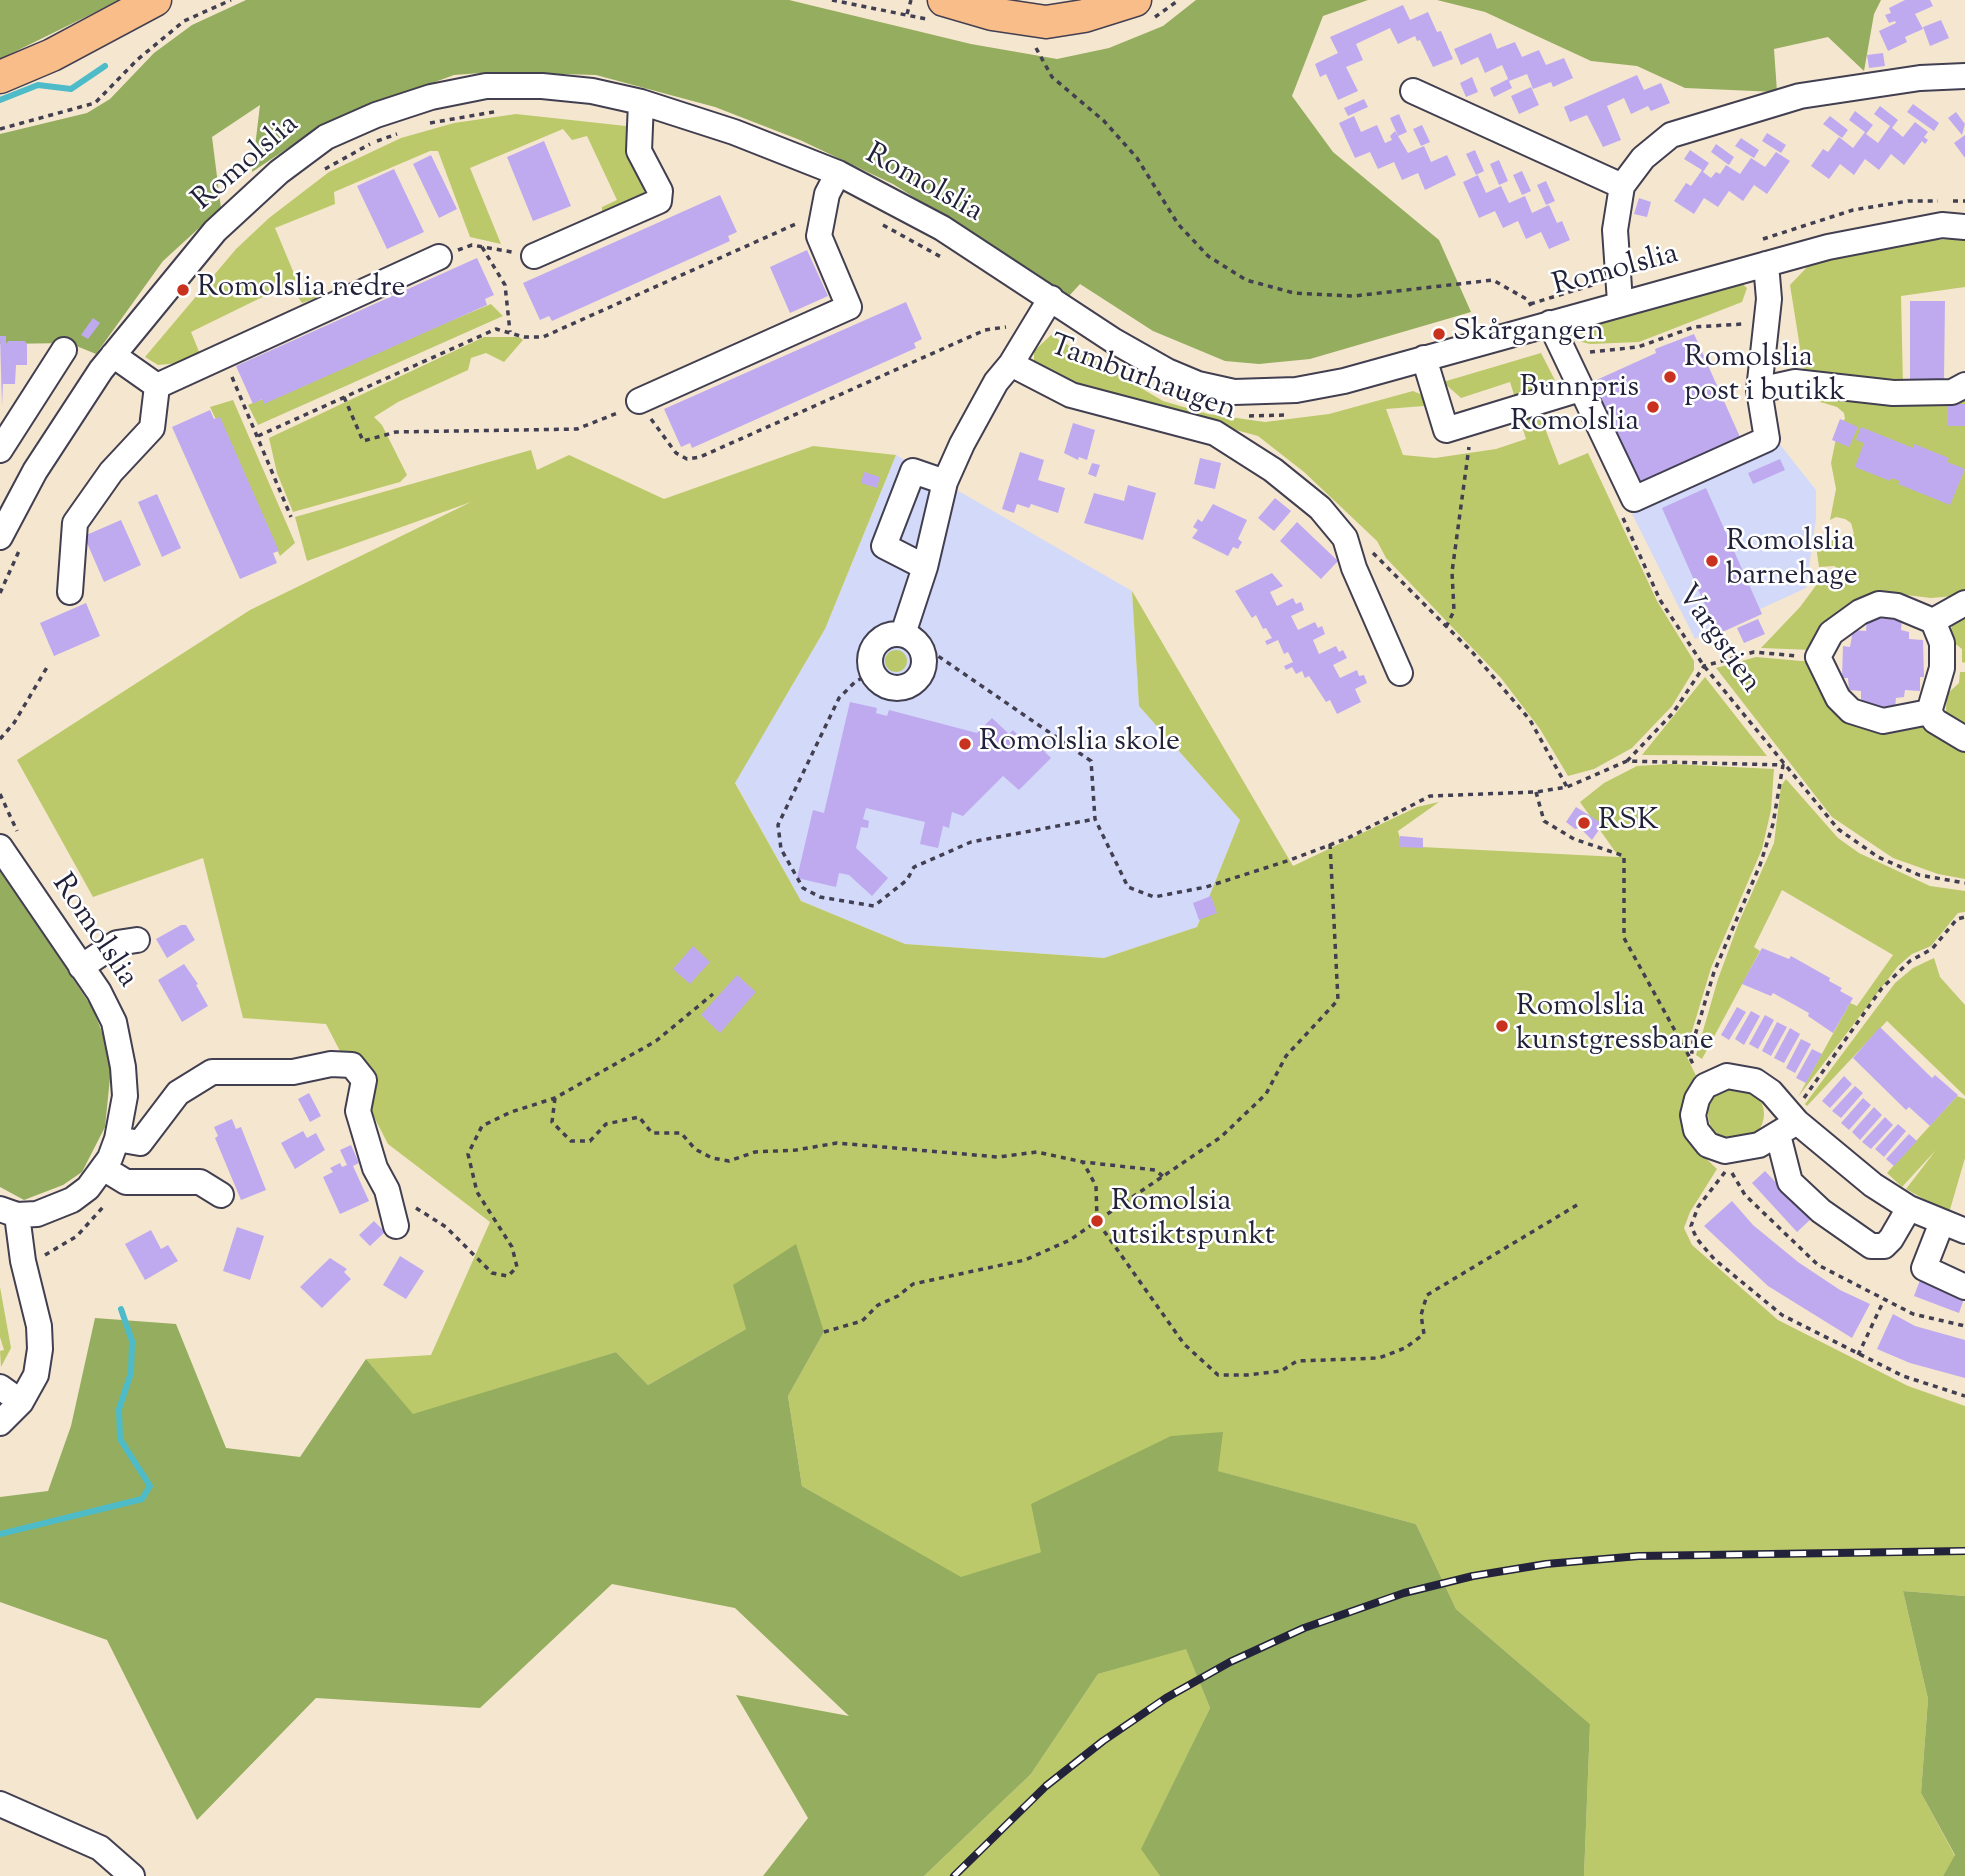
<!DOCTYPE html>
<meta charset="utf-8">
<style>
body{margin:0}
canvas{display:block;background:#f5e6cf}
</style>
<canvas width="1965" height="1876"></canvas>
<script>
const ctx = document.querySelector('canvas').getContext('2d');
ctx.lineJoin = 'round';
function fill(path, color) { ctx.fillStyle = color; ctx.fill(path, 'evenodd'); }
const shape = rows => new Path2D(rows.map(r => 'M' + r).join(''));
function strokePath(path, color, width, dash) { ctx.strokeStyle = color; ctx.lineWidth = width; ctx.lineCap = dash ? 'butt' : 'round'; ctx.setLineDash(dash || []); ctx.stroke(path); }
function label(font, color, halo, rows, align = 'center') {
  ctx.font = font + ' "Sorts Mill Goudy",serif'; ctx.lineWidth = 5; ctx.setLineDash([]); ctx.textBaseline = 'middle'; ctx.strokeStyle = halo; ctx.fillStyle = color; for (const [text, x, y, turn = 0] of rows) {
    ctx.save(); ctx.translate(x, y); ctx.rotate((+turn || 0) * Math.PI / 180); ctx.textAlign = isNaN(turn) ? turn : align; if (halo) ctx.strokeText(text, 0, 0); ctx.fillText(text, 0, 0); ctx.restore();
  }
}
fill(shape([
 [1778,442,1816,490,1816,519,1806,588,1695,639,1632,514],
 [896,455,1132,591,1139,706,1240,820,1197,927,1104,958,905,944,801,901,735,782,825,629]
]), '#d2d9f9');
fill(shape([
 [516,114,626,126,628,149,646,196,618,211,602,212,602,207,617,200,587,136,572,140,563,129,470,168,501,244,470,237,438,151,430,151,334,192,335,204,275,228,303,295,320,290,322,296,302,303,289,284,191,332,200,354,180,363,158,365,145,357,236,249,269,218,329,172,401,138,454,123],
 [1965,238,1965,287,1901,296,1903,386,1805,379,1790,285,1810,264,1880,244],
 [1741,283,1747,288,1742,302,1639,342,1590,344,1563,337,1562,332],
 [491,304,503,316,258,425,248,405],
 [1051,335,1163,401,1208,414,1265,422,1329,414,1413,391,1425,396,1424,406,1386,409,1403,455,1435,458,1496,449,1526,439,1519,416,1538,410,1559,465,1588,453,1657,601,1694,661,1694,670,1672,706,1632,748,1594,769,1568,776,1540,729,1501,678,1386,558,1377,541,1304,472,1258,436,1085,389,1034,362,1034,351],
 [484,337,519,337,523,340,504,362,486,353,471,358,468,370,398,402,374,417,382,425,407,475,400,482,293,512,277,473,269,438],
 [1541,353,1560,390,1517,404,1510,382,1461,398,1443,382],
 [1804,387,1965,391,1965,595,1931,598,1882,592,1857,600,1839,613,1812,650,1761,648,1800,607,1823,576,1835,576,1835,566,1819,567,1816,546,1825,539,1842,542,1854,534,1851,523,1845,519,1836,517,1830,520,1836,489,1831,463,1839,424,1845,419,1844,413,1837,407,1807,398],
 [233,400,295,543,280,556,210,407],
 [813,446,896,455,825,629,735,783,801,901,905,944,1104,958,1197,927,1240,820,1139,706,1132,591,1293,866,1417,807,1439,802,1398,831,1402,846,1619,857,1580,802,1604,783,1637,766,1671,764,1774,769,1771,810,1762,849,1711,968,1690,1038,1687,1057,1697,1078,1684,1123,1693,1146,1717,1169,1690,1212,1684,1228,1692,1245,1778,1320,1908,1386,1965,1406,1965,1596,1903,1591,1928,1699,1921,1793,1955,1856,1943,1876,1584,1876,1590,1724,1456,1609,1416,1524,1217,1471,1222,1432,1041,1552,960,1578,802,1486,788,1396,824,1332,746,1329,648,1385,616,1352,413,1415,366,1359,431,1355,490,1222,388,1144,326,1024,243,1018,203,858,93,897,17,760,250,610,471,502,307,561,295,517,531,450,537,470,569,455,664,499],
 [1965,609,1965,663,1962,662,1962,649,1953,642,1950,633,1953,623],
 '885 661a11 11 0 1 1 22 0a11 11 0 1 1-22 0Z',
 [1756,657,1813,662,1828,698,1945,724,1947,694,1959,683,1960,672,1965,672,1965,879,1938,874,1893,858,1832,817,1716,668],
 [1705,677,1767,756,1642,755],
 [1786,779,1838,838,1859,853,1930,886,1965,891,1965,912,1958,913,1931,946,1912,954,1898,966,1798,1097,1850,1003,1857,1006,1893,955,1782,890,1754,947,1760,951,1702,1059,1696,1055,1718,979,1739,922,1774,843,1781,786],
 [1934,958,1940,977,1965,1005,1965,1096,1887,1021,1807,1106,1805,1104,1895,983,1913,968],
 '1708 1114a28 28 0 1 1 56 0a28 28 0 1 1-56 0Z',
 [1957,1096,1965,1099,1965,1158,1949,1213,1906,1189,1936,1150,1902,1187,1887,1173],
 [0,1287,11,1348,1,1367,0,1351,4,1350,0,1337],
 [1186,1648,1210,1708,1142,1848,1160,1876,924,1876,1031,1774,1098,1674]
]), '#bcc96a');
fill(shape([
 [0,0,120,0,0,59],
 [246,0,789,0,971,44,1057,59,1109,48,1163,26,1196,0,1368,0,1323,16,1292,96,1333,152,1439,240,1471,312,1310,359,1259,364,1225,361,1153,331,1080,284,1069,296,893,184,800,140,715,107,596,75,494,72,454,75,348,114,303,138,252,172,260,105,212,137,221,208,163,261,96,354,69,343,0,344,0,134,87,113,110,99,154,53,192,25],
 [1437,0,1881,0,1874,14,1864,71,1828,37,1774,49,1777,92,1685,88,1637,66,1591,61,1485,12],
 [0,868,93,1009,105,1040,111,1068,105,1127,82,1172,63,1185,24,1200,0,1187],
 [796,1244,824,1332,788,1396,802,1486,961,1577,1041,1552,1031,1504,1171,1436,1223,1432,1218,1471,1416,1524,1456,1609,1590,1724,1584,1876,1160,1876,1141,1849,1210,1708,1186,1649,1098,1674,1031,1774,924,1876,763,1876,808,1818,736,1695,849,1716,735,1608,612,1584,480,1708,316,1698,197,1820,107,1640,0,1602,0,1497,48,1491,71,1426,95,1318,176,1324,226,1448,300,1457,366,1359,413,1414,616,1352,648,1385,746,1329,733,1285],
 [1903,1591,1965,1596,1965,1876,1943,1876,1955,1855,1921,1793,1928,1699]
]), '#95ad5e');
strokePath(shape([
 [0,100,38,85,71,89,105,66],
 [0,1534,142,1499,150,1486,120,1439,119,1409,131,1373,132,1341,121,1309]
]), '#4ebbc9', 6);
fill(shape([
 [1905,0,1930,0,1933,6,1915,14,1923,29,1905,37,1907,42,1888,51,1879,31,1896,23,1895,21,1889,23,1885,15,1891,13,1889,8],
 [1403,5,1410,20,1428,12,1437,32,1441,31,1453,59,1433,67,1420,40,1417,41,1415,36,1398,44,1390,28,1356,44,1363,60,1346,67,1358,91,1338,100,1326,74,1320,77,1315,64,1338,53,1330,37],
 [1941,20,1949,38,1930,46,1923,27],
 [1491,33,1497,49,1515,42,1522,57,1539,50,1546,65,1564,58,1573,78,1553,87,1551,82,1533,89,1527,74,1509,81,1502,65,1485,73,1478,57,1461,65,1454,49],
 [1883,53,1885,66,1869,68,1867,55],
 [1637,75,1644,90,1661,83,1670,103,1651,111,1648,106,1631,114,1624,98,1607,106,1621,140,1603,147,1587,115,1570,122,1564,107],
 [1472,77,1478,92,1466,97,1460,83],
 [1508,79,1512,88,1494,97,1490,88],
 [1531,87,1539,105,1519,114,1511,96],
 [1364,99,1368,107,1348,116,1344,108],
 [1913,104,1939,123,1934,131,1907,112],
 [1880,106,1898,120,1892,128,1903,137,1915,122,1928,132,1924,137,1928,140,1925,144,1922,141,1904,165,1891,154,1879,170,1865,159,1854,175,1840,164,1829,179,1811,166,1823,149,1828,152,1839,137,1853,148,1865,132,1849,120,1855,111,1873,125,1866,134,1878,143,1890,126,1874,114],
 [1956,112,1965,124,1962,135,1948,118],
 [1399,114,1407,132,1398,136,1390,118],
 [1354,116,1361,132,1377,125,1385,143,1392,140,1390,136,1395,131,1408,153,1424,146,1431,162,1447,155,1456,175,1425,190,1418,173,1402,180,1394,162,1378,169,1370,152,1355,158,1339,123],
 [1830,116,1848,130,1842,138,1823,124],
 [1422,125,1430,142,1421,146,1413,129],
 [1767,133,1786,145,1781,153,1762,141],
 [1965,135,1965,158,1954,143],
 [1741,138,1759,150,1754,158,1735,146],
 [544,141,571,206,533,221,507,157],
 [1716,144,1734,157,1729,165,1711,152],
 [1475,150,1484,171,1476,175,1466,154],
 [1690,150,1709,163,1703,172,1711,178,1716,172,1720,174,1726,165,1740,174,1751,158,1765,167,1776,152,1790,161,1767,194,1754,185,1743,201,1729,191,1718,207,1704,198,1694,214,1674,201,1686,183,1691,186,1702,170,1684,159],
 [431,155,457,209,439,218,413,164],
 [1499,160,1508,181,1499,185,1490,164],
 [394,169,424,232,387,249,357,186],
 [1522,171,1531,191,1522,195,1513,175],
 [1478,175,1486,193,1501,186,1509,203,1525,196,1532,213,1549,205,1557,223,1562,221,1570,240,1549,249,1541,232,1526,239,1518,221,1503,228,1495,211,1479,218,1463,182],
 [1546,181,1555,201,1546,205,1537,185],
 [720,195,737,232,728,236,730,241,552,321,549,316,540,320,523,283],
 [1639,198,1651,202,1647,217,1634,214],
 [807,250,828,296,790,313,770,267],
 [477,258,494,295,485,299,487,305,264,404,262,399,253,404,236,366],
 [1910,301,1945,301,1944,381,1910,381],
 [906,302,922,339,914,343,916,348,692,448,690,443,681,447,664,409],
 [93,318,100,323,88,339,81,335],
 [1694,334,1740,437,1639,482,1592,382,1656,353,1655,349],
 [0,336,6,336,6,344,8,341,25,341,27,345,27,365,16,365,15,384,3,384,2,406],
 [1948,404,1965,404,1965,426,1948,426],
 [210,410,214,419,220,417,279,551,273,553,277,563,240,579,172,427],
 [1840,419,1858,427,1849,447,1832,440],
 [1073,423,1095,430,1087,460,1079,457,1078,460,1064,453],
 [1861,427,1913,448,1914,444,1949,458,1947,462,1965,469,1950,505,1898,484,1900,481,1891,478,1890,481,1855,467,1864,443,1856,440],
 [1020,452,1044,460,1038,480,1065,488,1058,513,1031,504,1029,508,1017,504,1014,513,1002,509],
 [1200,458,1221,463,1215,489,1194,484],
 [1780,459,1785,470,1753,484,1748,473],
 [1092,463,1100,465,1096,477,1088,474],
 [864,472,880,477,877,488,861,483],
 [1128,485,1156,493,1143,540,1084,523,1094,493,1124,501],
 [1706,488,1762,614,1718,634,1662,508],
 [157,494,181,548,162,557,138,502],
 [1275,498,1291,511,1274,531,1258,518],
 [1213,504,1247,520,1238,539,1242,542,1238,549,1233,547,1228,556,1192,538,1198,530,1193,527,1198,519,1202,522],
 [121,520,141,565,104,582,84,536],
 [1297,522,1338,561,1321,579,1280,541],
 [1272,573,1283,586,1270,592,1277,606,1293,598,1296,604,1301,602,1304,610,1291,616,1298,630,1315,622,1318,628,1322,626,1325,634,1313,640,1319,654,1336,646,1339,652,1343,650,1347,658,1333,665,1340,678,1357,670,1359,676,1364,675,1367,683,1355,689,1361,702,1337,714,1330,700,1326,702,1309,676,1305,678,1302,671,1296,674,1292,667,1286,670,1284,666,1293,662,1288,652,1284,654,1278,640,1267,645,1265,641,1272,638,1266,628,1263,629,1256,615,1252,618,1235,591],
 [86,603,100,636,54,656,40,623],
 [1867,617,1902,620,1901,630,1909,632,1909,639,1923,640,1924,677,1920,677,1920,691,1905,690,1904,697,1896,698,1895,708,1861,706,1861,691,1849,690,1848,678,1842,678,1843,646,1850,647,1853,630,1866,631],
 [1758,619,1765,634,1744,643,1737,628],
 [850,702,877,708,876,713,887,716,889,710,977,733,992,718,1009,734,1013,730,1029,746,1034,741,1051,758,1019,790,1003,776,963,816,952,812,949,828,943,826,938,848,920,844,925,822,866,808,863,819,869,821,868,828,861,827,856,848,888,878,872,896,849,875,839,873,836,887,797,878,813,810,824,813],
 [1576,807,1603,824,1592,840,1580,828,1575,829,1566,822],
 [1400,836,1423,838,1423,848,1399,847],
 [1211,896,1217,913,1199,920,1193,903],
 [181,925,186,925,195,940,167,958,156,939],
 [693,946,710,962,690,984,673,969],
 [1762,948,1789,959,1791,956,1830,978,1829,981,1842,988,1840,991,1853,998,1833,1033,1808,1016,1809,1013,1773,993,1771,996,1742,984],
 [184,964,198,984,196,985,208,1006,182,1022,158,980],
 [737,975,756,992,720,1033,701,1015],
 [1737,1007,1746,1012,1729,1040,1721,1035],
 [1751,1011,1760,1016,1744,1045,1735,1039],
 [1765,1015,1774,1020,1758,1049,1749,1044],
 [1777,1022,1787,1027,1771,1056,1762,1051],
 [1880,1027,1932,1078,1935,1075,1958,1095,1930,1126,1909,1107,1906,1110,1853,1058],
 [1790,1028,1800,1034,1784,1063,1774,1058],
 [1801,1039,1811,1044,1795,1073,1786,1068],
 [1812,1049,1822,1054,1806,1083,1796,1078],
 [1844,1076,1852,1084,1830,1108,1822,1101],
 [1855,1086,1863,1093,1841,1118,1832,1111],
 [309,1093,321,1116,310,1122,298,1099],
 [1863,1098,1871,1105,1849,1130,1841,1123],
 [1874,1107,1882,1115,1860,1140,1852,1132],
 [1885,1117,1893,1125,1871,1149,1862,1142],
 [232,1119,236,1129,241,1127,266,1190,241,1200,215,1138,218,1136,214,1127],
 [1898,1124,1906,1131,1884,1157,1875,1149],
 [303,1131,307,1138,316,1133,325,1150,295,1169,281,1143],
 [1909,1134,1917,1141,1894,1166,1886,1159],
 [351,1145,359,1163,353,1166,369,1201,340,1214,323,1177,333,1172,330,1168,340,1163,342,1167,347,1165,340,1150],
 [1765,1171,1811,1219,1797,1232,1752,1183],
 [1732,1201,1753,1225,1798,1262,1840,1290,1870,1304,1852,1338,1768,1286,1704,1226],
 [374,1221,385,1232,370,1246,359,1235],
 [237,1227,264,1236,250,1280,223,1271],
 [151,1230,161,1249,168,1245,178,1261,145,1280,125,1244],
 [400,1256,424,1271,406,1299,383,1285],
 [330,1258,347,1269,344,1272,351,1279,322,1308,300,1287],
 [1920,1280,1965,1296,1959,1313,1914,1296],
 [1893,1314,1915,1326,1965,1340,1965,1378,1910,1363,1877,1349]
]), '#bfaaf0');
const minor = shape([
 [1413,91,1622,186],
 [534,256,659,201,660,191,639,151,641,102],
 [1766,264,1769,299,1759,390,1795,382,1893,393,1952,392,1965,385],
 [1620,302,1615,230,1622,186,1643,158,1671,135,1800,96,1920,78,1965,76],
 [1550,323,1634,499,1767,439,1759,390],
 [113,355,157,386,439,257],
 [1424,358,1446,430,1580,389],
 [1011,364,1071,395,1215,433,1273,470,1320,508,1345,538,1354,568,1400,673],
 [639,401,849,307,819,236,827,194,838,173],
 [0,450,64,350],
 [0,537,35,471,101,370,215,231,279,172,326,137,376,115,431,97,486,86,542,86,592,91,641,102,734,132,838,173,942,228,1114,341,1167,371,1198,384,1234,392,1296,390,1344,381,1828,247,1942,225,1965,227],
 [925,567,884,546,913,471,945,482],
 [70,592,75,523,111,472,152,428,157,386],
 [1933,621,1965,603],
 '870 661a27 27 0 1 1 54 0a27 27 0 1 1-54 0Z',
 [903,634,925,567,945,482,962,444,996,382,1011,364,1051,298],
 [1929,712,1883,721,1851,711,1838,698,1818,657,1831,633,1860,612,1879,604,1897,606,1933,621,1942,643,1942,668,1929,712,1935,721,1965,739],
 [0,847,99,992,114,1022,123,1067,125,1096,117,1139,110,1158,88,1188,72,1200,37,1214,17,1215,0,1209],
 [81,967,117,943,137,940],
 [1797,1122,1759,1145,1725,1151,1708,1145,1696,1130,1693,1115,1697,1099,1705,1086,1727,1076,1755,1081,1771,1092,1797,1122,1873,1185,1909,1208,1965,1231],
 [1778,1135,1790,1182,1821,1211,1871,1246,1884,1246,1891,1239,1909,1208],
 [117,1139,140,1143,178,1093,212,1072,293,1072,331,1064,352,1065,364,1080,358,1111,375,1168,387,1190,396,1226],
 [103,1168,126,1182,200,1182,221,1195],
 [1942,1222,1924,1268,1965,1287],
 [0,1387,21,1402],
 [0,1423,21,1402,36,1375,40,1349,39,1326,23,1261,17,1215],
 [0,1804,100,1848,132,1876]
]);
const major = shape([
 [944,0,992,14,1046,22,1084,16,1135,0],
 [0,77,52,55,155,0]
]);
strokePath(minor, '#423f51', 28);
strokePath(major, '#423f51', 35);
strokePath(shape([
 [832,0,926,19],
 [907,14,911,0],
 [1155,17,1179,0],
 [1036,48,1052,77,1104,121,1137,158,1178,224,1208,256,1246,280,1294,293,1354,296,1493,280,1528,300,1531,306],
 [430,123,499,111],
 [0,129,95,103,137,60,184,21,231,0],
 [377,141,397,134],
 [325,169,370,144],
 [1953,201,1965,201],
 [883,225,941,257],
 [1763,239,1853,210,1908,201,1938,201],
 [482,247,505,285,510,332],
 [458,250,472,245,512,252],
 [1530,304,1596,284],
 [1590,352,1638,347,1694,327,1743,324],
 [232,377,291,517],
 [344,397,363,441,396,432,577,429,620,412],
 [1249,416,1286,415],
 [651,419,676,453,687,459,700,457,985,330,1006,327],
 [258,436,496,329,524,337,543,337,798,223],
 [1623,518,1660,600,1704,666,1838,829,1878,857,1919,875,1965,883],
 [1373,553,1473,653,1530,720,1567,787],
 [0,593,19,551],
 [1446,627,1454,611,1452,572,1469,447],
 [922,645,1091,761,1095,819,1128,887,1154,897,1206,887,1290,860,1348,838,1430,796,1536,792,1567,787,1627,761,1783,765,1773,824,1760,865,1714,972,1693,1042,1691,1060,1694,1066],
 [872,674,856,681,839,698,778,825,781,849,803,888,820,897,874,906,907,880,914,867,971,842,1095,819],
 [0,739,14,723,49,664],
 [1627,761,1673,713,1704,666,1754,652,1798,656],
 [1536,792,1544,821,1574,839,1624,856,1624,938,1690,1058],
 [0,794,17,831],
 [1330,844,1338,1000,1286,1056,1266,1094,1221,1137,1097,1221,1184,1344,1218,1375,1247,1375,1281,1371,1297,1361,1379,1358,1405,1348,1424,1334,1421,1315,1427,1295,1577,1205],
 [555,1098,552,1122,571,1141,590,1141,606,1124,639,1117,652,1133,681,1133,695,1149,712,1158,729,1161,755,1152,796,1150,837,1143,998,1157,1037,1152,1083,1162,1155,1170,1164,1177],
 [1804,1098,1882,988,1910,961,1932,949,1957,919,1965,917],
 [1725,1172,1698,1207,1691,1226,1697,1239,1714,1259,1782,1315,1903,1376,1965,1396],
 [1732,1173,1745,1195,1818,1265,1913,1314,1965,1326],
 [416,1208,446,1227,492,1273,508,1276,517,1267,512,1247,477,1192,468,1154,482,1126,511,1112,555,1098,656,1041,713,994],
 [45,1255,77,1236,103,1207],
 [824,1332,862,1321,878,1305,898,1296,913,1284,1025,1260,1070,1240,1097,1221,1096,1186,1083,1162],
 [1858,1355,1884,1300]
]), '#423f51', 3.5, [5, 5]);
strokePath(minor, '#fff', 24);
strokePath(major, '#f8bd89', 32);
const rail = shape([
 [954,1876,1046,1786,1103,1741,1166,1698,1230,1662,1304,1628,1404,1593,1473,1576,1546,1564,1639,1556,1965,1551]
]);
strokePath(rail, '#22223b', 8);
strokePath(rail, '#fff', 5, [16]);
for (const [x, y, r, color] of [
 [183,290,7,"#c8321e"],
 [1439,334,7,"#c8321e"],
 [1670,377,7,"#c8321e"],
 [1653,407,7,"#c8321e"],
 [1712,561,7,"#c8321e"],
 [965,744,7,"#c8321e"],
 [1584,823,7,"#c8321e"],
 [1502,1026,7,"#c8321e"],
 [1097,1221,7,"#c8321e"]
]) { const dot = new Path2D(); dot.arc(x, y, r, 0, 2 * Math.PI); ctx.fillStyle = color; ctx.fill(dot); strokePath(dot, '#fff', 2.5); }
label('30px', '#22223b', '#fff', [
 ["Romolslia",247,164,-41],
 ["Romolslia",923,185,29],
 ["Romolslia",1616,272,-15],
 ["Tamburhaugen",1142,380,20],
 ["Vargstien",1717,640,55],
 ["Romolslia",93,932,56]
]);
label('30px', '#22223b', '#fff', [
 ["Romolslia nedre",197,290],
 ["Skårgangen",1453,334],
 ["Romolslia",1684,360],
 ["post i butikk",1684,394],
 ["Bunnpris",1639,390,"right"],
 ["Romolslia",1639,424,"right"],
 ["Romolslia",1726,544],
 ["barnehage",1726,578],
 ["Romolslia skole",979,744],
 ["RSK",1598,823],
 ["Romolslia",1516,1009],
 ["kunstgressbane",1516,1043],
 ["Romolsia",1111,1204],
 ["utsiktspunkt",1111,1238]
], 'left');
</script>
